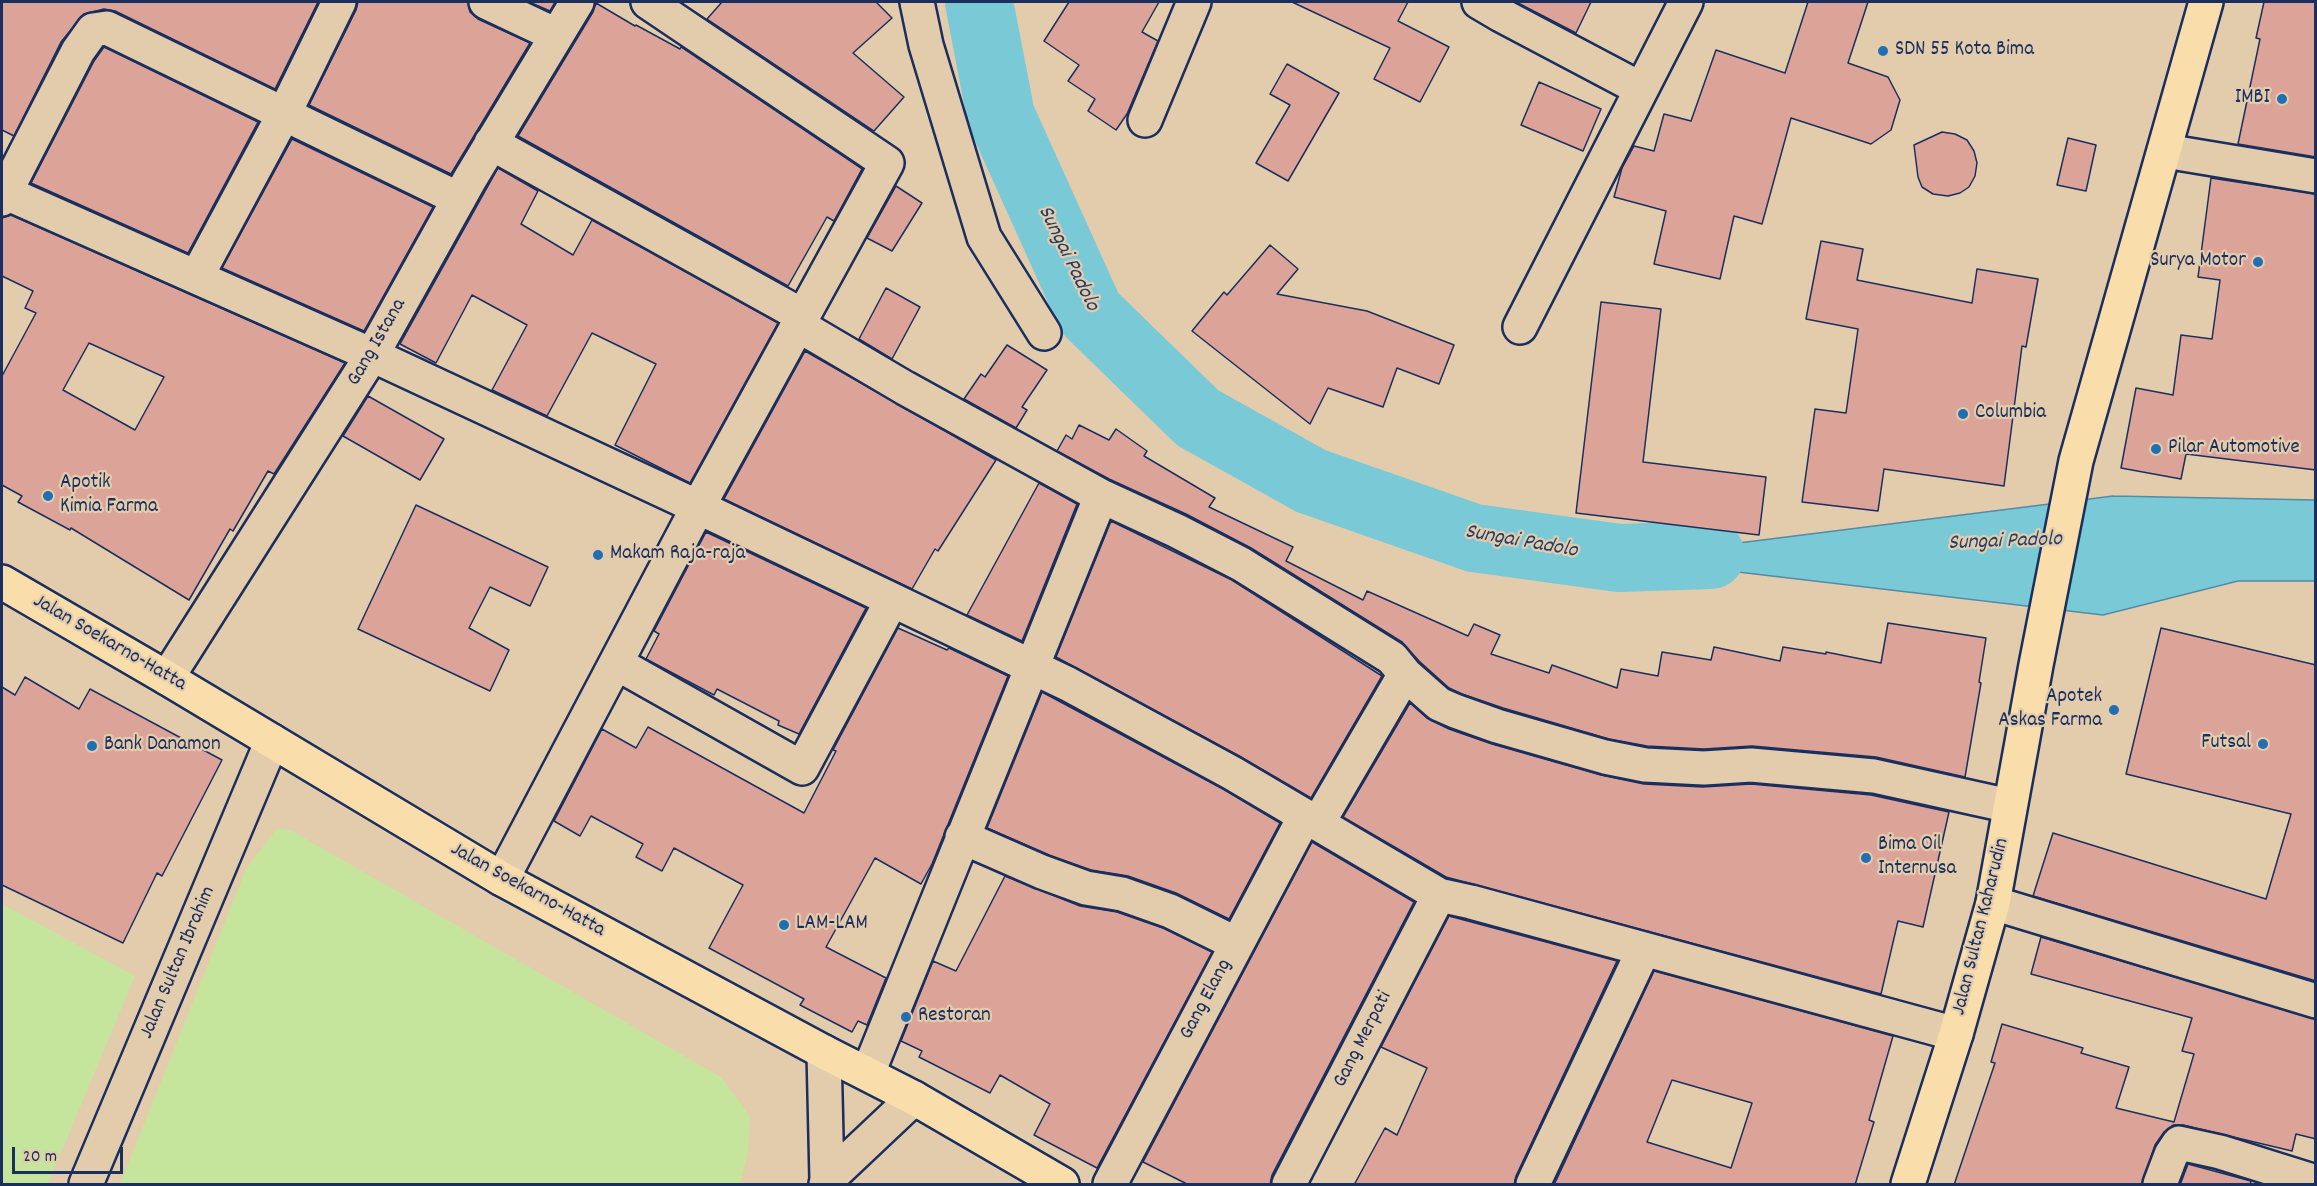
<!DOCTYPE html>
<style>
body{margin:0}
#map{position:relative;width:2317px;height:1186px;overflow:hidden;background:#e3ccac;font-family:Dekko,sans-serif}
canvas{display:block}
.frame{position:absolute;inset:0;border:3px solid #1b2f5e;pointer-events:none}
.scale{position:absolute;left:12px;top:1147px;width:111px;height:27px;box-sizing:border-box;border:3px solid #1b2f5e;border-top:0;padding-left:8px;font-size:18px;line-height:21px;white-space:nowrap;color:#1b2f5e;-webkit-text-stroke:4px #e3ccac;paint-order:stroke}
</style>
<div id="map">
<canvas width="2317" height="1186"></canvas>
<div class="frame"></div>
<div class="scale">20 m</div>
</div>
<script>
const ctx = document.querySelector('canvas').getContext('2d');
ctx.lineJoin = 'round';
function fill(path, color) { ctx.fillStyle = color; ctx.fill(path, 'evenodd'); }
const shape = rows => new Path2D(rows.map(r => 'M' + r).join(''));
function strokePath(path, color, width, dash) { ctx.strokeStyle = color; ctx.lineWidth = width; ctx.lineCap = dash ? 'butt' : 'round'; ctx.setLineDash(dash || []); ctx.stroke(path); }
function label(font, color, halo, rows, align = 'center') {
  ctx.font = font + ' Dekko,sans-serif'; ctx.lineWidth = 4.5; ctx.setLineDash([]); ctx.textBaseline = 'middle'; ctx.strokeStyle = halo; ctx.fillStyle = color; for (const [text, x, y, turn = 0] of rows) {
    ctx.save(); ctx.translate(x, y); ctx.rotate((+turn || 0) * Math.PI / 180); ctx.textAlign = isNaN(turn) ? turn : align; if (halo) ctx.strokeText(text, 0, 0); ctx.fillText(text, 0, 0); ctx.restore();
  }
}
fill(shape([
 [277,828,292,831,721,1077,750,1116,748,1152,740,1184,120,1184,246,869],
 [2,904,135,976,48,1184,2,1184]
]), '#c5e49c');
const water = shape([
 [2113,496,2315,500,2315,581,2238,581,2103,615,1619,558,2113,496]
]);
fill(water, '#7ac9d7');
strokePath(water, '#548ba7', 1.5);
strokePath(shape([
 [979,2,1001,116,1090,313,1198,418,1311,481,1474,538,1619,558,1711,555]
]), '#7ac9d7', 68);
const building = shape([
 [2,2,318,2,275,89,115,11,104,9,84,14,61,42,14,136,2,130,2,2],
 [358,2,468,2,470,12,478,19,530,43,451,174,309,105,356,10,358,2],
 [529,2,555,2,550,11,529,2],
 [722,2,876,2,892,18,853,53,904,97,874,131,707,19,722,2],
 [1069,2,1159,2,1142,32,1158,41,1127,114,1116,130,1088,111,1095,99,1068,81,1079,65,1044,41,1069,2],
 [1292,2,1408,2,1398,21,1449,47,1420,102,1374,79,1390,48,1292,2],
 [1516,2,1591,2,1576,33,1516,2],
 [1808,2,1868,2,1848,63,1888,77,1900,100,1891,130,1871,144,1791,118,1762,224,1734,216,1720,279,1654,264,1666,211,1614,197,1622,168,1634,146,1654,151,1664,114,1691,121,1716,50,1785,73,1808,2],
 [2264,2,2316,2,2316,157,2238,144,2260,39,2256,38,2264,2],
 [596,3,635,26,636,25,680,49,681,47,862,169,834,221,827,217,788,286,518,136,593,12,596,3],
 [104,47,258,122,188,253,31,183,94,61,104,47],
 [1287,64,1339,93,1288,181,1256,163,1290,105,1270,94,1287,64],
 [1539,82,1601,109,1583,151,1521,125,1539,82],
 [1942,132,1955,134,1967,140,1974,151,1977,163,1975,176,1969,187,1960,193,1948,196,1933,194,1922,187,1918,177,1914,145,1942,132],
 [2068,138,2096,145,2086,191,2057,185,2068,138],
 [292,139,433,207,364,331,222,268,292,139],
 [498,168,538,191,521,224,573,255,592,220,778,323,690,483,615,445,656,364,592,333,547,416,492,390,527,325,472,295,436,363,400,344,498,168],
 [2211,178,2316,194,2316,470,2186,454,2181,479,2121,468,2136,388,2173,395,2181,335,2212,339,2220,280,2198,277,2211,178],
 [896,186,922,203,892,251,867,238,896,186],
 [11,215,345,363,274,474,268,471,233,531,230,529,189,600,71,528,70,530,18,502,22,496,2,485,2,376,36,313,25,308,33,291,2,276,2,218,11,215],
 [89,343,164,377,135,430,63,390,89,343],
 [1821,241,1863,249,1857,280,1972,303,1977,269,2038,279,2026,347,2022,346,2004,486,1884,469,1878,511,1802,502,1815,409,1846,413,1858,329,1806,319,1821,241],
 [1270,245,1298,269,1277,294,1367,311,1454,345,1439,384,1397,368,1383,407,1328,388,1310,424,1192,331,1224,292,1227,295,1270,245],
 [886,288,920,307,892,359,859,339,886,288],
 [1601,302,1661,309,1643,462,1766,477,1759,535,1576,513,1601,302],
 [1007,345,1047,370,1022,407,1027,410,1016,428,964,399,981,374,985,377,1007,345],
 [805,351,996,460,938,551,935,549,912,589,724,499,805,351],
 [368,396,444,439,420,480,343,436,368,396],
 [1079,425,1109,440,1116,429,1147,451,1144,456,1215,498,1209,507,1293,547,1286,561,1363,600,1367,591,1468,636,1474,624,1500,635,1491,654,1549,673,1552,665,1617,688,1621,669,1658,676,1662,652,1711,660,1714,647,1780,661,1783,647,1826,654,1826,652,1881,663,1888,623,1986,638,1979,682,1981,683,1965,777,1876,757,1752,746,1704,749,1647,746,1609,739,1503,708,1462,694,1449,688,1419,661,1402,642,1251,548,1186,514,1109,479,1057,451,1066,435,1072,439,1079,425],
 [1039,483,1077,504,1022,641,967,615,1039,483],
 [416,505,548,567,530,606,490,587,469,628,509,650,490,691,358,629,416,505],
 [1111,521,1232,580,1382,676,1311,798,1241,757,1056,657,1111,521],
 [706,532,866,608,799,734,778,725,779,721,717,689,714,695,646,659,659,634,654,631,706,532],
 [898,628,947,650,949,648,1008,676,932,864,921,884,875,858,826,947,886,978,867,1025,858,1021,852,1032,800,1005,804,999,709,948,743,885,674,848,662,871,636,857,643,844,591,816,580,836,554,821,602,729,636,748,648,727,804,813,836,751,833,750,898,628],
 [2161,628,2316,665,2316,981,2033,896,2053,833,2266,899,2291,814,2126,774,2161,628],
 [25,677,79,709,90,689,222,760,162,876,157,873,123,943,2,885,2,687,15,695,25,677],
 [1042,692,1223,789,1280,823,1229,919,1176,893,1128,876,1091,870,1049,855,987,828,1042,692],
 [1410,703,1427,718,1449,729,1492,744,1601,775,1644,784,1703,787,1751,784,1871,795,1949,812,1923,927,1898,921,1881,994,1446,877,1343,817,1410,703],
 [1312,842,1414,902,1272,1175,1270,1185,1189,1185,1143,1162,1312,842],
 [1005,876,1080,906,1117,912,1163,928,1212,952,1097,1168,1034,1135,1050,1104,1000,1075,990,1093,919,1057,922,1051,901,1041,933,961,956,971,1005,876],
 [1449,916,1617,961,1516,1176,1514,1185,1354,1185,1385,1128,1397,1135,1427,1068,1381,1047,1449,916],
 [2041,937,2316,1019,2316,1139,2296,1134,2292,1151,2183,1125,2173,1125,2164,1132,2155,1145,2142,1185,1954,1185,1995,1063,1991,1062,2002,1024,2083,1048,2081,1053,2129,1067,2116,1108,2174,1122,2194,1054,2182,1051,2192,1018,2031,974,2041,937],
 [1654,971,1893,1036,1869,1120,1874,1122,1855,1185,1554,1185,1654,971],
 [1672,1080,1752,1103,1731,1168,1647,1142,1672,1080],
 [2188,1164,2251,1181,2250,1185,2180,1185,2188,1164]
]);
fill(building, '#dca399');
strokePath(building, '#1b2f5e', 1.5);
const street = shape([
 [486,2,556,35],
 [917,2,926,45,984,237,1044,333],
 [1479,2,1501,15,1641,89],
 [1145,120,1194,2],
 [491,143,803,316],
 [2165,151,2316,176],
 [2,191,372,355,698,507,1068,684,1232,773,1439,895,1471,902,1956,1034],
 [2,199,78,51,93,30,107,28,459,199],
 [197,276,284,114,339,2],
 [798,325,905,388,1101,496,1177,531,1241,564,1392,658,1405,674,1439,704,1455,711,1497,726,1605,757,1645,765,1704,768,1751,765,1874,776,2010,806],
 [1520,327,1686,2],
 [616,663,802,768,892,600],
 [167,678,372,355,470,179,577,2],
 [1318,823,1405,674],
 [962,837,1042,872,1086,888,1122,894,1170,911,1237,944],
 [502,879,698,507,887,163,648,2],
 [1993,903,2316,1001],
 [868,1073,1101,496],
 [86,1184,272,741],
 [1110,1184,1305,816],
 [1289,1184,1439,895],
 [1533,1184,1644,949],
 [2160,1184,2171,1155,2179,1143,2220,1152,2316,1182]
]);
const secondary = shape([
 [824,1052,827,1180],
 [826,1184,827,1180,914,1098]
]);
const highway = shape([
 [2,582,167,678,502,879,824,1052,914,1098,1062,1184],
 [1908,1184,1956,1034,1993,903,2036,665,2076,461,2206,2]
]);
strokePath(street, '#1b2f5e', 38);
strokePath(secondary, '#1b2f5e', 38);
strokePath(highway, '#1b2f5e', 38);
strokePath(street, '#e3ccac', 33);
strokePath(secondary, '#e3ccac', 33);
strokePath(highway, '#f9deab', 33);
for (const [x, y, r, color] of [
 [1883,51,6,"#1f6fb2"],
 [2282,99,6,"#1f6fb2"],
 [2258,262,6,"#1f6fb2"],
 [1963,414,6,"#1f6fb2"],
 [2156,449,6,"#1f6fb2"],
 [48,496,6,"#1f6fb2"],
 [598,555,6,"#1f6fb2"],
 [2114,710,6,"#1f6fb2"],
 [2263,744,6,"#1f6fb2"],
 [92,746,6,"#1f6fb2"],
 [1866,858,6,"#1f6fb2"],
 [784,925,6,"#1f6fb2"],
 [906,1017,6,"#1f6fb2"]
]) { const dot = new Path2D(); dot.arc(x, y, r, 0, 2 * Math.PI); ctx.fillStyle = color; ctx.fill(dot); strokePath(dot, '#e3ccac', 2); }
label('21px', '#1b2f5e', '#e3ccac', [
 ["SDN 55 Kota Bima",1895,51],
 ["IMBI",2270,99,"right"],
 ["Surya Motor",2246,262,"right"],
 ["Columbia",1975,414],
 ["Pilar Automotive",2168,449],
 ["Apotik",60,484],
 ["Kimia Farma",60,508],
 ["Makam Raja-raja",610,555],
 ["Apotek",2102,698,"right"],
 ["Askas Farma",2102,722,"right"],
 ["Futsal",2251,744,"right"],
 ["Bank Danamon",104,746],
 ["Bima Oil",1878,846],
 ["Internusa",1878,870],
 ["LAM-LAM",796,925],
 ["Restoran",918,1017]
], 'left');
label('21px', '#1b2f5e', '#e3ccac', [
 ["Gang Istana",378,343,-60],
 ["Jalan Soekarno-Hatta",109,644,30],
 ["Jalan Soekarno-Hatta",527,891,29],
 ["Jalan Sultan Kaharudin",1982,927,-76],
 ["Jalan Sultan Ibrahim",179,963,-67],
 ["Gang Elang",1207,1000,-62],
 ["Gang Merpati",1364,1040,-63]
]);
label('italic 22px', '#243e6a', '#e3ccac', [
 ["Sungai Padolo",1067,259,64],
 ["Sungai Padolo",1521,543,10],
 ["Sungai Padolo",2005,543,-2]
]);
</script>
